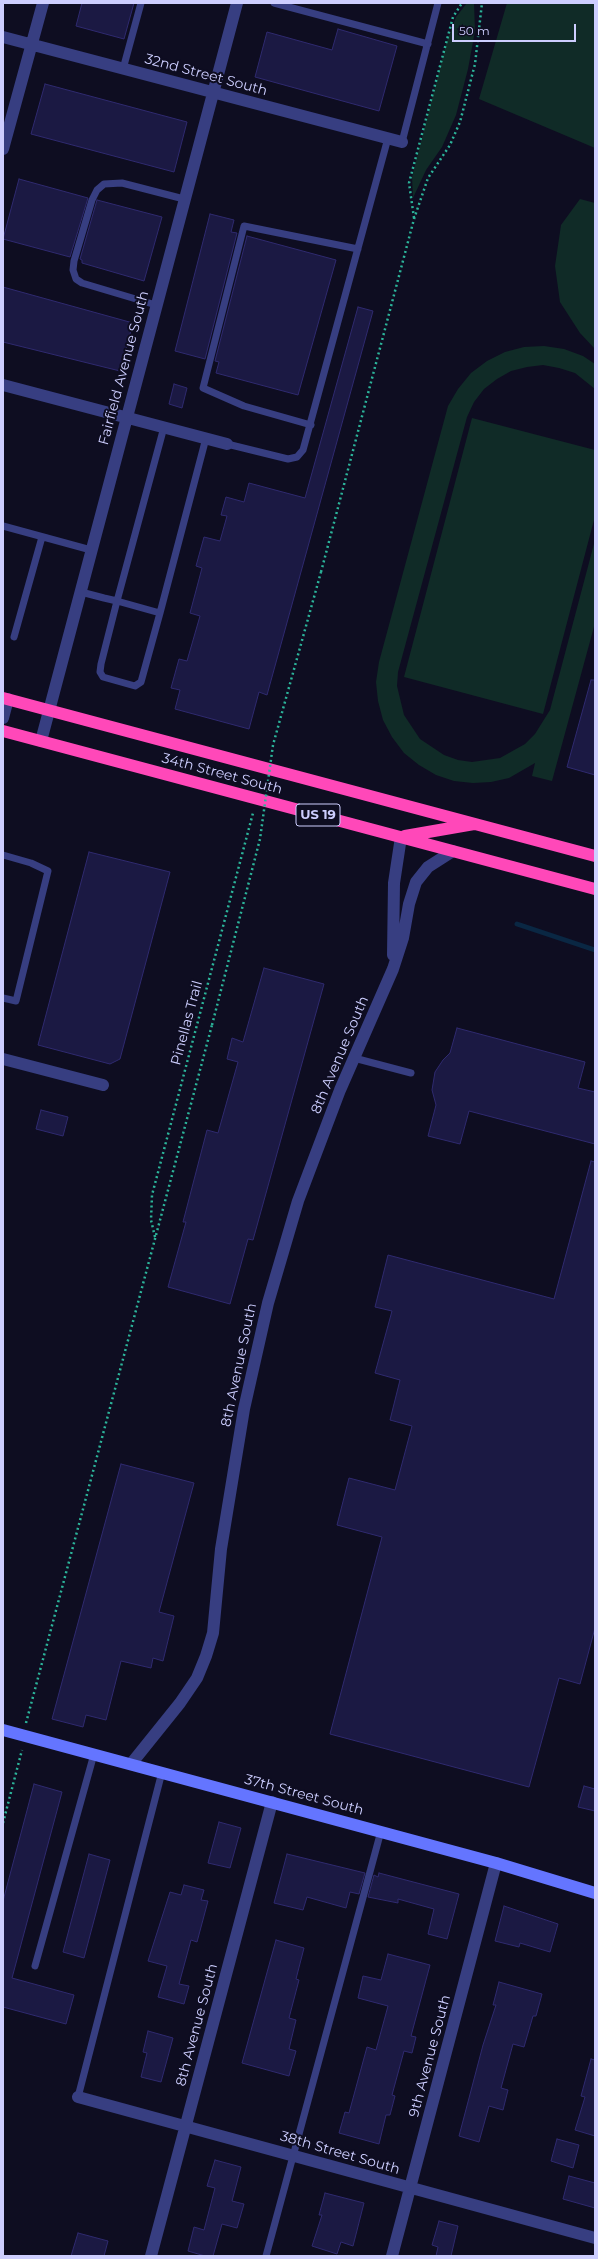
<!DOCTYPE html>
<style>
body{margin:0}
#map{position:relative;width:598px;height:2259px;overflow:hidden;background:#0e0d21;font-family:Montserrat,sans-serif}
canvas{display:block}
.frame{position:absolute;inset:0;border:4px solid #cdceff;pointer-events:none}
.scale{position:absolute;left:452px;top:24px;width:124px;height:18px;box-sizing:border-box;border:2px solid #cdceff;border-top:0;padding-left:5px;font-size:12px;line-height:14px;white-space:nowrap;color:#cdceff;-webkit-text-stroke:3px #0e0d21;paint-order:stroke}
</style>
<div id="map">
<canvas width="598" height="2259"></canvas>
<div class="frame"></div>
<div class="scale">50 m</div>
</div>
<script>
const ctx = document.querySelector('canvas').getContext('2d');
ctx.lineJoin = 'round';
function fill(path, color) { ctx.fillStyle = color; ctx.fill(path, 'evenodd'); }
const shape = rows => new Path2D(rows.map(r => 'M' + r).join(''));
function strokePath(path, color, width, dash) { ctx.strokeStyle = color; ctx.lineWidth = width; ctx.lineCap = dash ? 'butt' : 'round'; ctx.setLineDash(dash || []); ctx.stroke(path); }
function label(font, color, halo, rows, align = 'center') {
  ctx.font = font + ' Montserrat,sans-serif'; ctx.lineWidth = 4; ctx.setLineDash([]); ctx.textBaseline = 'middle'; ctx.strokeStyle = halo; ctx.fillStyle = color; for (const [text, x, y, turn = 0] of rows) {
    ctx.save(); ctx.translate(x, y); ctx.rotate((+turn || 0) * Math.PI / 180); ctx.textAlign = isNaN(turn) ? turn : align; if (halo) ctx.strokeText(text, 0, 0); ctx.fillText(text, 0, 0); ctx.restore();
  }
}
fill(shape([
 [467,3,474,3,475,31,468,69,456,115,442,147,426,170,413,198,412,177,446,44,456,17],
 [507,3,595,3,595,148,479,99],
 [580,199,595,203,595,349,580,333,560,302,555,266,561,225],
 [544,346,564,349,583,356,595,364,595,389,575,373,559,368,543,365,527,367,511,371,497,379,484,389,474,402,467,417,398,672,397,686,404,715,420,739,444,755,458,760,472,762,500,758,525,744,535,734,550,710,595,540,595,623,552,781,532,776,535,763,509,778,491,782,473,783,454,781,436,775,419,765,404,753,392,737,383,720,378,701,376,682,379,662,448,406,458,389,471,373,487,361,505,352,524,347],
 [472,418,595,450,595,516,543,714,404,677]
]), '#102b27');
strokePath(shape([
 [517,924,595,950]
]), '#0a2743', 5);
const building = shape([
 [82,3,134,3,124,39,76,26,82,3],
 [338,29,397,46,379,111,255,77,267,32,332,50,338,29],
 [45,84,187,122,174,172,31,134,45,84],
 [19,179,88,198,70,257,3,239,19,179],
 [97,200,162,217,144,281,82,263,82,260,80,259,97,200],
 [210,214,234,220,231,232,237,233,205,359,175,351,210,214],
 [247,236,336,260,298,395,216,373,219,362,215,361,247,236],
 [3,287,133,323,120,371,3,342,3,287],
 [358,307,373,311,267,695,259,692,249,729,175,709,180,690,171,688,179,659,187,661,200,616,190,613,202,568,196,566,204,537,220,541,227,516,221,515,226,497,244,502,249,483,305,498,358,307],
 [174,384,187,388,182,408,169,404,174,384],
 [591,680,595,680,595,775,567,767,591,680],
 [89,852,170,872,120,1059,110,1064,38,1045,89,852],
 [264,968,324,984,253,1240,248,1239,230,1304,168,1287,186,1222,183,1222,207,1130,218,1133,238,1062,227,1059,232,1038,243,1042,264,968],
 [457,1028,585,1062,578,1088,595,1092,595,1144,469,1111,460,1144,428,1136,436,1105,432,1090,435,1072,443,1060,450,1053,457,1028],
 [41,1110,68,1117,63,1136,36,1129,41,1110],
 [591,1161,595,1162,595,1628,580,1684,559,1678,529,1787,330,1734,382,1537,337,1525,349,1478,395,1490,412,1426,390,1420,400,1380,375,1373,392,1311,375,1307,388,1255,554,1299,591,1161],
 [121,1464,194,1483,159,1612,174,1616,163,1661,153,1658,151,1668,121,1661,106,1720,86,1715,83,1727,52,1719,121,1464],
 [34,1784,62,1792,12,1978,74,1995,66,2024,3,2007,3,1901,34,1784],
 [584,1786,595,1789,595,1811,578,1807,584,1786],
 [219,1822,241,1828,230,1868,208,1863,219,1822],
 [89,1854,110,1860,84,1958,63,1952,89,1854],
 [287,1854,365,1873,359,1894,350,1892,346,1908,307,1897,303,1910,274,1903,287,1854],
 [379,1873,459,1894,447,1939,428,1934,434,1909,398,1899,398,1903,368,1897,374,1875,378,1877,379,1873],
 [184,1885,204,1890,201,1900,208,1901,197,1942,191,1940,179,1984,189,1986,184,2004,158,1997,167,1966,148,1961,170,1892,181,1895,184,1885],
 [504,1906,558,1924,550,1952,520,1943,519,1947,495,1941,504,1906],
 [276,1940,304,1948,296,1979,299,1980,289,2018,296,2020,289,2049,296,2051,289,2076,242,2063,276,1940],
 [388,1954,430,1965,411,2036,416,2037,412,2053,404,2051,392,2095,395,2096,390,2115,386,2115,379,2144,339,2133,345,2112,349,2113,367,2047,376,2050,388,2006,358,1998,363,1976,381,1980,388,1954],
 [499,1982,542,1994,536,2016,533,2016,524,2047,513,2044,501,2088,508,2090,503,2110,489,2106,479,2142,459,2136,483,2045,496,2005,493,2005,499,1982],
 [148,2031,173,2038,161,2082,141,2077,147,2053,143,2052,148,2031],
 [591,2059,595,2060,595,2136,575,2130,585,2097,581,2096,591,2059],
 [557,2139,579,2145,573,2168,551,2161,557,2139],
 [215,2160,241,2167,232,2201,244,2204,237,2228,222,2224,213,2256,205,2256,188,2251,194,2227,204,2230,215,2188,207,2186,215,2160],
 [569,2176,595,2183,595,2208,563,2199,569,2176],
 [325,2193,364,2203,353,2246,341,2242,337,2254,312,2246,322,2215,319,2215,325,2193],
 [439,2221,458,2226,451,2256,436,2256,438,2247,432,2245,439,2221],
 [78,2233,108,2241,104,2256,71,2256,78,2233]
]);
fill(building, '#1b1943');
strokePath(building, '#2f2a6f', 1);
strokePath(shape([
 [414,218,409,183,453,17,462,3],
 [321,572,414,219,428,178,450,145,460,122,475,64,482,3],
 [155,1237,151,1220,152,1195,253,813],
 [26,1723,212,1025],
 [3,1823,22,1750]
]), '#2cb49a', 2.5, [2, 3]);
strokePath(shape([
 [274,3,428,44],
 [123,69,141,3],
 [402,142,438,3],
 [156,305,82,283,76,279,73,270,74,261,92,200,97,190,104,184,122,183,184,199],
 [311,425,244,406,203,388,244,226,358,249],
 [227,444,288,459,297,457,303,450,388,138],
 [3,526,91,550],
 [81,592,104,598,117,601,160,613,141,682,135,686,103,677,100,672,101,664,117,601,164,427],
 [160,613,206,438],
 [14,637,42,537],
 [3,855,31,863,48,871,16,1001,3,998],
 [354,1058,411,1073],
 [35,1966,94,1754],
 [78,2097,162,1772],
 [266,2256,381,1831]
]), '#373e81', 7);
strokePath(shape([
 [3,37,402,142],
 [3,149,43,3],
 [3,385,227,444],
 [3,718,8,699],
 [41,741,237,3],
 [393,955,394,883,401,837],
 [3,1059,103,1085],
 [131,1764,180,1703,197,1678,206,1656,213,1633,221,1549,244,1409,268,1303,298,1201,340,1090,393,969,403,938,409,904,416,882,428,867,453,851],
 [78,2097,595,2238],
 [151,2256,272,1802],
 [392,2256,496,1863]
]), '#373e81', 12);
strokePath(shape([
 [3,1730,496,1863,595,1893]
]), '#6475ff', 12);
strokePath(shape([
 [3,698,595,856],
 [3,731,595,889],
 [405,836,474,824]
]), '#ff48b9', 12);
strokePath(shape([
 [212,1025,260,839,273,745,321,572]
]), '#2cb49a', 2.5, [2, 3]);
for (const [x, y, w] of [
 [318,815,44]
]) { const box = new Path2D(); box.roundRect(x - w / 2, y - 11, w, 22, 3); ctx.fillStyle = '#0e0d21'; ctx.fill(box); strokePath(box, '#cdceff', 1); }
label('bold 13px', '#cdceff', null, [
 ["US 19",318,815]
]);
label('14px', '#cdceff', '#0e0d21', [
 ["32nd Street South",206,75,15],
 ["Fairfield Avenue South",124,368,-75],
 ["34th Street South",222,774,15],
 ["Pinellas Trail",187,1023,-75],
 ["8th Avenue South",340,1055,-67],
 ["8th Avenue South",239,1365,-78],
 ["37th Street South",304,1795,15],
 ["8th Avenue South",197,2025,-75],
 ["9th Avenue South",430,2056,-75],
 ["38th Street South",340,2153,16]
]);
</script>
